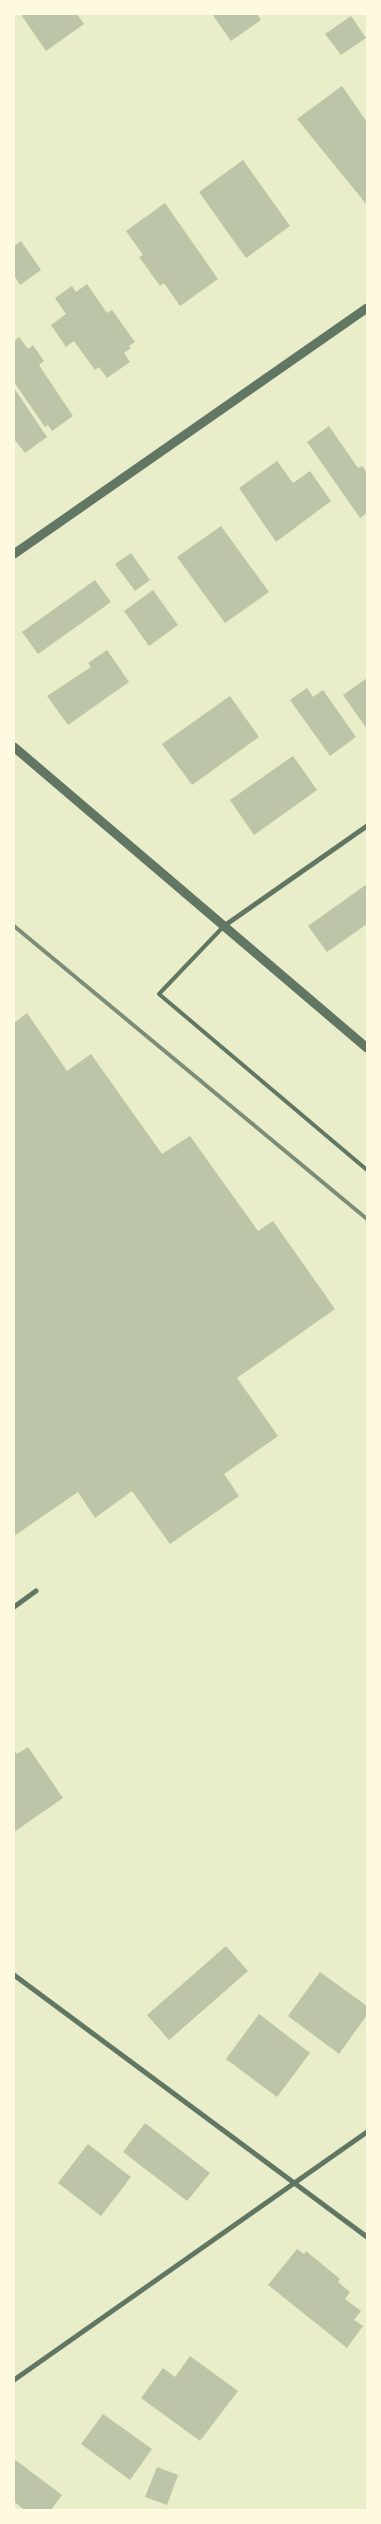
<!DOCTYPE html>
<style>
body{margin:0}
#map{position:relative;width:381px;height:2524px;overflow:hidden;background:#e9edc9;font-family:"Nunito Sans",sans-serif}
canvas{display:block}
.frame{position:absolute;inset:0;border:15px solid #fefae0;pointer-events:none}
</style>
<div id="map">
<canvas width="381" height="2524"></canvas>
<div class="frame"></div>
</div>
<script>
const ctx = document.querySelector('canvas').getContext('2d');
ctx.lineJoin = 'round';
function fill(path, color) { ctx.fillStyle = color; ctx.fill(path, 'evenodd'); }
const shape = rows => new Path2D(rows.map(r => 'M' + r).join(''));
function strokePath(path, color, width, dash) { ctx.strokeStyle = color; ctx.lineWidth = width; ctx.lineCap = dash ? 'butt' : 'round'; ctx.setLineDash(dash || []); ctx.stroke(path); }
fill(shape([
 [24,14,77,14,84,24,46,51,22,16],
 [212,14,257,14,261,20,231,41],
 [351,16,366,38,341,55,325,34],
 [342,86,367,122,367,205,297,119],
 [243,160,290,226,246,258,199,192],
 [165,203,218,279,180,306,164,283,160,286,139,257,143,255,126,231],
 [21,241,41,270,20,285,14,275,14,246],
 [87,284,107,313,112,310,135,342,129,346,131,348,124,353,130,362,107,378,99,367,95,370,74,341,66,347,51,325,66,314,55,298,72,286,76,292],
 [19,337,28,349,33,345,44,361,39,365,73,416,52,431,48,425,45,427,14,382,14,341],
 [14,388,47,437,25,453,14,439],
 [329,426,358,468,362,466,367,473,367,513,360,518,307,442],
 [277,461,293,483,310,471,331,501,276,542,239,488],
 [221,526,269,592,225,623,177,557],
 [131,553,150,580,135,591,115,564],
 [95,580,111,602,38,654,22,632],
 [153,590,178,625,149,646,124,611],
 [107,650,129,682,68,725,47,696,91,667,88,663],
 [367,678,367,729,343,695],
 [307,688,313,697,323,690,356,737,330,756,290,700],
 [230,696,259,737,192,785,162,744],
 [293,756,317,790,254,835,230,800],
 [367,884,367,924,327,952,308,926],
 [27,1013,67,1071,91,1054,162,1154,190,1136,258,1231,273,1221,335,1309,237,1378,278,1436,224,1474,239,1496,170,1544,132,1491,95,1518,78,1492,14,1536,14,1023],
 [28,1747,63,1798,14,1832,14,1750,17,1754],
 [226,1946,248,1971,169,2040,147,2015],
 [320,1972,367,2006,367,2015,339,2054,288,2016],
 [259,2014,310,2053,277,2097,226,2059],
 [145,2123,210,2173,187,2201,123,2152],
 [88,2144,131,2177,101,2216,58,2183],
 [297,2249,304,2254,306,2251,340,2279,338,2282,350,2292,345,2299,361,2311,354,2320,363,2326,347,2348,268,2285],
 [190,2356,238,2391,200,2441,141,2398,163,2368,175,2377],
 [103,2414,152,2449,130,2480,81,2444],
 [14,2459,62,2495,51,2510,25,2510,14,2502],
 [157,2467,178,2475,167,2505,145,2497]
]), '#bcc5a7');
strokePath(shape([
 [223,927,159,994,367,1170]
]), '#617663', 4);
strokePath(shape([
 [224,926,367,826],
 [14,1607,36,1591],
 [14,1975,367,2237],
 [14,2380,367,2132]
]), '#617663', 5);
strokePath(shape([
 [14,554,367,308],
 [14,747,367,1048]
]), '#617663', 9);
strokePath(shape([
 [14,926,367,1219]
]), '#7c8e77', 4);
</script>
